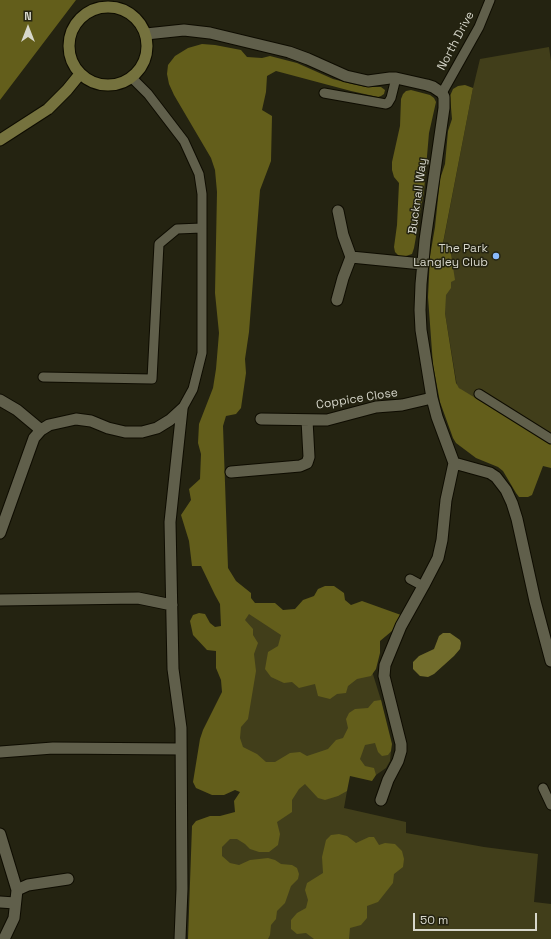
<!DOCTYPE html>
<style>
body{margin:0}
#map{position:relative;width:551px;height:939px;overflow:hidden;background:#242311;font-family:"Space Grotesk",sans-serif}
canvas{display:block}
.north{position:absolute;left:8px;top:8px;width:40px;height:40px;-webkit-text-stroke:3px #242311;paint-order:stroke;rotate:0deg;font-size:11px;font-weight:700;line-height:16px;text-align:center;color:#d7d7cb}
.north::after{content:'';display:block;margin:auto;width:14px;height:18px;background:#d7d7cb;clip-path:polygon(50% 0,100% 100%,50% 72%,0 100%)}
.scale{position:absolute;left:413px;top:913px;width:124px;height:18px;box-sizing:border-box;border:2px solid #d7d7cb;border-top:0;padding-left:5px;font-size:12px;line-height:14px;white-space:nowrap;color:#d7d7cb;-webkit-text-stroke:3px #242311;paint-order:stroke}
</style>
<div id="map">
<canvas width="551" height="939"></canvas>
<div class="north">N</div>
<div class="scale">50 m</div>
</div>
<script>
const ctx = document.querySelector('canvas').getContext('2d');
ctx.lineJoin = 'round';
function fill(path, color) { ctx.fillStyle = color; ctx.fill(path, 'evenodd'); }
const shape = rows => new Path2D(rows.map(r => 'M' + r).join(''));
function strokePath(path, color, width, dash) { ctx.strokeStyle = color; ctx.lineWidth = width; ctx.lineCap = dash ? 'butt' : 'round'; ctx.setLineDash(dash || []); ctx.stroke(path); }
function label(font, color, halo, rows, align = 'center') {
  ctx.font = font + ' "Space Grotesk",sans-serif'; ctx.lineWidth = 3; ctx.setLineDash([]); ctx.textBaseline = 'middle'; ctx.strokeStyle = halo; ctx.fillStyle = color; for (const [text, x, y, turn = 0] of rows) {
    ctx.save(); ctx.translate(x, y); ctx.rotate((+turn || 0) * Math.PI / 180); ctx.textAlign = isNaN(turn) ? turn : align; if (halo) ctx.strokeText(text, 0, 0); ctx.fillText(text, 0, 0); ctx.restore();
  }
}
fill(shape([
 [549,47,551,61,551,444,462,391,457,386,445,313,443,244,473,88,480,59],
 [250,605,371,668,381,700,391,751,390,761,386,768,376,775,346,770,347,791,344,808,406,822,406,833,484,847,538,854,534,902,551,904,551,939,253,939,214,849,227,836,259,825,238,755,235,611]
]), '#413e1a');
fill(shape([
 [0,0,76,0,0,100],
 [202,44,215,45,241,50,247,57,262,58,270,56,297,63,333,79,352,84,366,87,381,87,385,90,384,94,381,96,378,97,351,91,276,71,267,76,266,92,262,110,272,116,271,161,260,190,249,332,245,359,246,373,241,408,236,414,226,416,223,426,228,568,236,581,251,593,251,598,255,603,275,603,283,610,295,609,303,600,314,596,318,589,325,586,334,586,344,593,345,600,351,605,362,601,401,615,392,631,380,641,380,653,376,669,371,676,357,679,348,686,346,693,337,694,330,699,318,696,315,684,299,688,292,682,284,683,271,677,265,669,268,652,278,646,281,635,249,614,245,620,253,629,253,635,258,643,254,654,256,671,248,719,241,727,240,738,243,747,257,754,266,762,275,762,290,753,300,752,307,756,328,749,336,740,343,738,348,728,346,719,349,713,355,709,368,708,374,701,381,700,392,744,391,751,388,755,382,756,378,752,375,743,365,745,360,759,365,766,374,768,376,775,372,781,350,776,347,791,338,796,325,800,318,798,305,784,299,789,292,800,292,812,277,822,280,834,278,845,269,852,259,852,250,849,245,844,237,839,230,839,222,847,222,856,230,863,239,865,250,860,268,858,275,860,281,864,292,865,297,868,299,874,298,879,291,886,285,903,277,911,276,919,271,925,270,935,268,939,188,939,192,826,196,821,210,816,220,816,235,812,234,801,240,792,235,790,224,795,212,795,196,788,193,782,200,739,203,730,222,692,221,680,216,668,216,651,207,650,193,635,190,621,193,615,199,613,205,614,210,623,215,627,221,626,220,604,215,595,201,566,192,566,189,541,181,515,191,500,189,489,200,479,201,454,198,443,199,424,213,388,216,369,219,333,215,293,217,192,215,170,211,158,174,95,169,84,167,74,168,65,175,56,188,48],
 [465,85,473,88,443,243,450,248,455,280,451,282,451,288,446,295,445,313,456,383,459,388,551,444,551,468,543,466,532,495,528,497,519,497,516,493,503,471,498,467,476,458,456,443,453,438,440,402,433,365,428,297,430,256,435,227,440,179,445,164,448,131,452,119,450,96,453,89,458,86],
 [411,90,430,95,434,98,436,102,429,133,424,191,414,248,412,254,403,257,399,256,395,252,394,247,397,225,399,183,394,177,392,170,392,162,400,126,401,99,403,94,406,91],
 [339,834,347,836,356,843,369,837,374,837,379,845,385,843,395,844,402,851,404,859,403,867,394,874,393,883,378,902,367,906,367,918,361,925,350,928,349,939,314,939,306,933,297,934,291,929,291,920,297,913,306,908,308,900,305,890,307,883,323,873,322,857,326,840,331,835]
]), '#635e1b');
fill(shape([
 [443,633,450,633,460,640,461,643,460,649,454,656,434,674,428,677,420,676,413,669,413,662,419,656,434,649,439,636]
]), '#726d2c');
const service = shape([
 [132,78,148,94,184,141,199,174,202,194,202,353,193,389,182,409],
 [324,93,386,104,388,103,391,98,396,78],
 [442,93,479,27,490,0],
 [43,377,152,379,159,244,177,229,202,228],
 [479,394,551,439],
 [410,579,423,586],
 [543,788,551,805]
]);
const minor = shape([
 [146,34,184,30,210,33,289,52,308,59,346,76,368,81,390,78,396,78,427,85,433,87,442,93,444,97,444,108,425,240,421,284,420,310,421,330,432,398,437,417,454,463],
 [338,211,343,235,351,257,422,264],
 [337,300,343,278,351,257],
 [0,400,17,410,41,430],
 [261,419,327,420,376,407,402,405,432,398],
 [454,463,490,473,496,477,506,490,512,503,517,519,535,601,551,661],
 [231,472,300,466,307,463,309,457,307,420],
 [0,533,34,438,41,430,49,425,76,419,91,421,108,428,125,432,142,432,157,428,170,420,182,409],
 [0,600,138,598,172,605],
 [0,752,53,748,181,749],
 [381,800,388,780,398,761,401,751,401,744,384,676,385,665,401,626,425,583,438,558,442,540,446,500,454,463],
 [0,834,17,890,14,918,4,939],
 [17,890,28,885,68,879],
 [0,902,15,903],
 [180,939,182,889,181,728,173,669,170,522,182,409]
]);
const secondary = shape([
 '69 46a39 39 0 1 1 78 0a39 39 0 1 1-78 0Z',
 [0,140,48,109,67,90,80,74]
]);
strokePath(service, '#0e0c00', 11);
strokePath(minor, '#0e0c00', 13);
strokePath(secondary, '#0e0c00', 13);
strokePath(service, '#605f4b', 9);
strokePath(minor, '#605f4b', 11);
strokePath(secondary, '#75723e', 11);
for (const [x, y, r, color] of [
 [496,256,4,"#89bafc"]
]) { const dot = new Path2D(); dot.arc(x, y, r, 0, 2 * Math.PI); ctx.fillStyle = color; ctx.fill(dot); strokePath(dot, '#242311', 1.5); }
label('12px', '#d7d7cb', '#242311', [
 ["North Drive",456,41,-62],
 ["Bucknall Way",418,196,-82],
 ["Coppice Close",357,399,-9]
]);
label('12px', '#d7d7cb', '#242311', [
 ["The Park",488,249],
 ["Langley Club",488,263]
], 'right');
</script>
